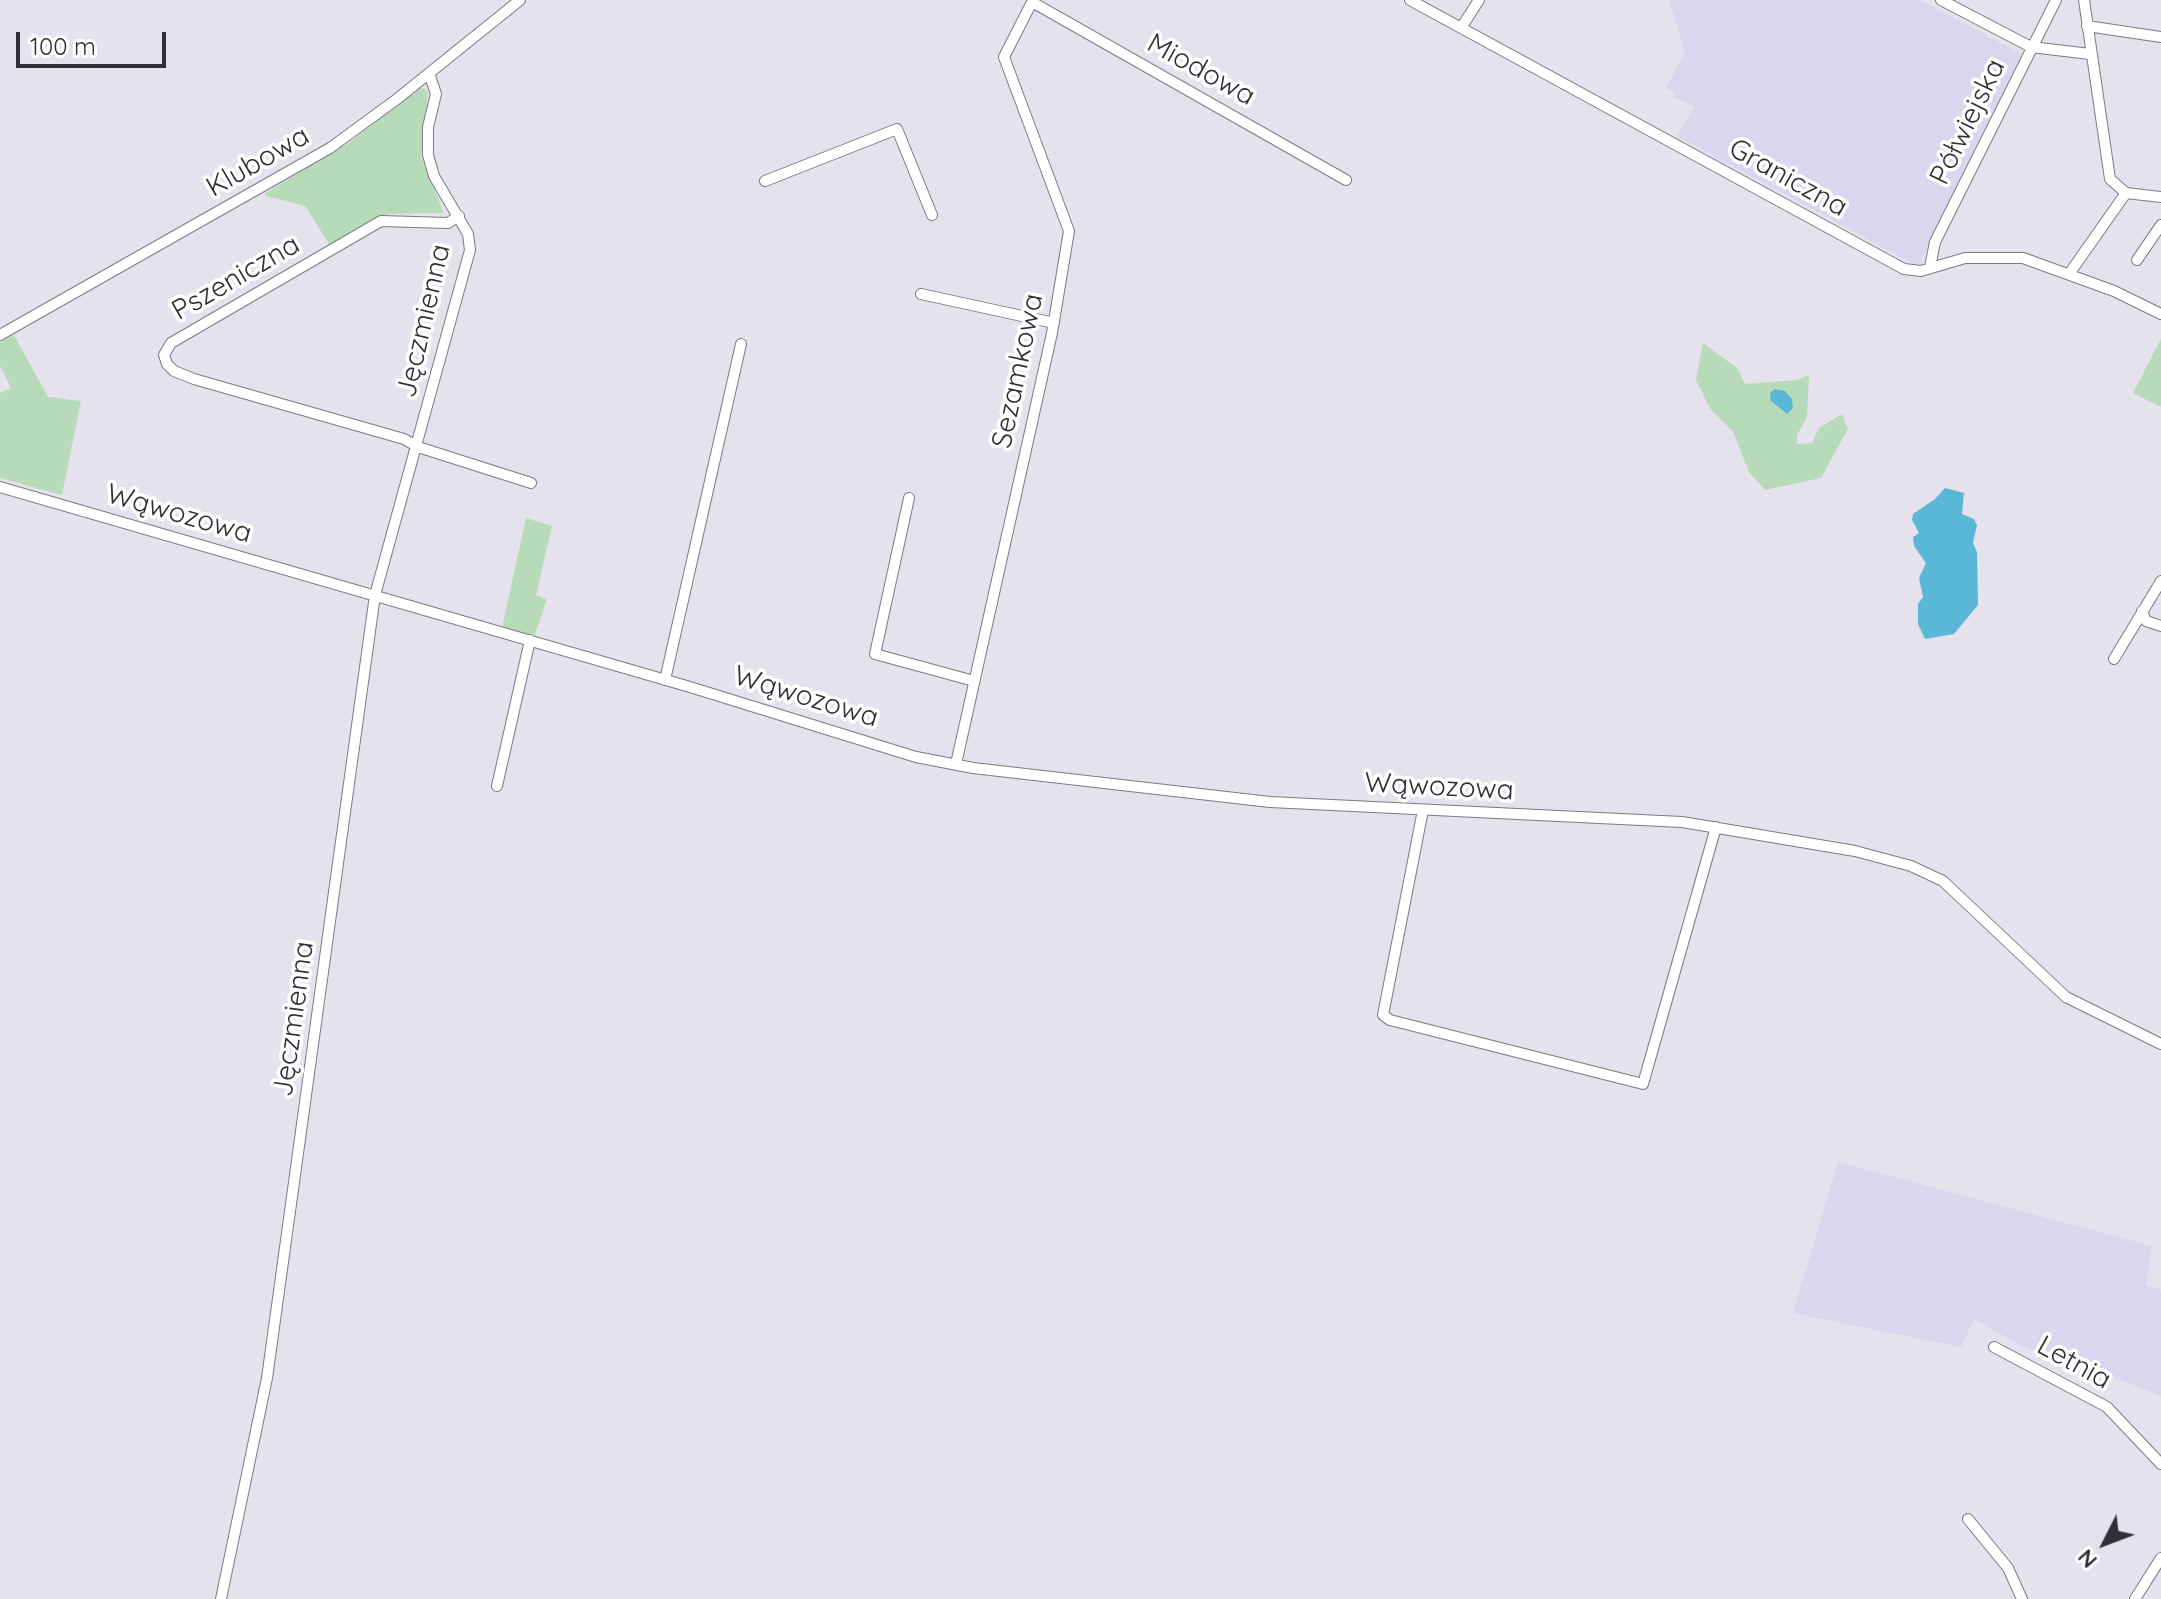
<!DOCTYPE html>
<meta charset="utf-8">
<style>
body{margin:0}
#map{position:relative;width:2161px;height:1599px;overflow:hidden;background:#e5e2ed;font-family:Quicksand,sans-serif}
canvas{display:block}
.north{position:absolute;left:2065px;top:1503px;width:80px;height:80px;-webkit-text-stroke:6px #fff;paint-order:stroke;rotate:228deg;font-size:22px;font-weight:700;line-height:32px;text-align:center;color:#302f33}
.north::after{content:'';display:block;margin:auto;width:28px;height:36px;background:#302f33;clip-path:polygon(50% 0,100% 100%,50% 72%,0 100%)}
.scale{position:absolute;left:16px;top:32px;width:150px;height:36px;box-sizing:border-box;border:4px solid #302f33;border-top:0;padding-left:10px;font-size:24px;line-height:28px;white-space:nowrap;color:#302f33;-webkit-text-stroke:6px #fff;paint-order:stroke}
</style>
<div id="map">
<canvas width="2161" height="1599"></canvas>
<div class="north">N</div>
<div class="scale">100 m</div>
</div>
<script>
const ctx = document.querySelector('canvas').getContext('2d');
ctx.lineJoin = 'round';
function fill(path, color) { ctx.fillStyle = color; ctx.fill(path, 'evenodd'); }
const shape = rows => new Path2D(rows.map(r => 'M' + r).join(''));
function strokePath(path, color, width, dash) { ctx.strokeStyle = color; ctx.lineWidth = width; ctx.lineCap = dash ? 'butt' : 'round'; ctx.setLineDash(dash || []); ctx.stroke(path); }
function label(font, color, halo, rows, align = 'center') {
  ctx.font = font + ' Quicksand,sans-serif'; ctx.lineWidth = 7; ctx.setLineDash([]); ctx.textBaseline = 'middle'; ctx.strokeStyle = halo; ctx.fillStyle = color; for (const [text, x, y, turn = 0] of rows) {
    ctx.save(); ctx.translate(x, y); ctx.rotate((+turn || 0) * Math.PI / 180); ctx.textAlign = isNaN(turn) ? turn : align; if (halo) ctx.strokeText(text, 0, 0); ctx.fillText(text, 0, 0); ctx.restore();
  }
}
fill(shape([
 [1669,0,1920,0,2020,53,2022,57,1920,264,1915,265,1677,136,1695,107,1673,97,1675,92,1666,88,1685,52],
 [1838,1162,2152,1246,2146,1285,2161,1290,2161,1396,2089,1367,2021,1346,1974,1319,1961,1347,1793,1313]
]), '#d9d7ed');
fill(shape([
 [424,88,428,93,421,157,444,213,388,214,331,247,305,206,266,196,265,193,349,143,415,90],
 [14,335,48,397,81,401,62,495,0,478,0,393,11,388,0,366,0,342],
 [2161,339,2161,407,2133,393],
 [1703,343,1737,368,1745,384,1796,380,1809,375,1807,417,1797,435,1797,444,1812,443,1819,428,1842,414,1848,429,1821,478,1765,490,1749,472,1733,432,1710,409,1696,380],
 [526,518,552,526,536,595,547,599,534,637,502,628]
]), '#b7dbb9');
fill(shape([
 [1775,389,1785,391,1792,399,1793,408,1787,414,1771,401,1770,393],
 [1945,488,1964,493,1962,514,1974,519,1977,525,1973,543,1977,552,1978,605,1954,634,1925,639,1918,624,1918,604,1923,597,1919,578,1926,563,1914,546,1913,537,1919,533,1912,520,1913,514,1935,499]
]), '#5ab8d6');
const minor = shape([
 [1410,0,1904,269,1921,271,1965,258,2023,258,2114,291,2161,314],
 [1941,0,2031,47,2090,54],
 [2084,0,2110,179,2126,193,2161,197],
 [1032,2,1346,180],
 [2087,26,2161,37],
 [1461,28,1479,0],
 [765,181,897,129,932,215],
 [459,216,448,223,381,221,171,343,164,355,167,364,174,371,194,379,404,439,418,447,531,483],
 [2137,260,2161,225],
 [1930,267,1935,242,2056,0],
 [2069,274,2126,193],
 [921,294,1054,323],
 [0,335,330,148,397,99,520,0],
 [0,487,690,687,916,757,973,768,1270,802,1682,822,1855,851,1911,866,1943,881,2066,997,2161,1044],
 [909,498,875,654,974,681],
 [2142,611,2146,621,2161,626],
 [2114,659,2161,581],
 [665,680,741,344],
 [956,764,1052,333,1069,231,1004,57,1033,0],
 [497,786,530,640],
 [1423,810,1383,1015,1390,1020,1643,1084,1716,827],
 [1994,1347,2107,1407,2161,1464],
 [1968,1519,2008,1568,2022,1599],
 [221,1599,267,1378,375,595,470,250,468,234,434,176,428,155,428,127,436,94,429,73],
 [2135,1599,2161,1558]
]);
strokePath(minor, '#7c7983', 12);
strokePath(minor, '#fff', 10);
label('28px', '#302f33', '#fff', [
 ["Miodowa",1201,70,29],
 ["Półwiejska",1968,122,-64],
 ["Klubowa",258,162,-30],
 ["Graniczna",1788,178,29],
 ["Pszeniczna",236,278,-30],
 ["Jęczmienna",424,321,-77],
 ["Sezamkowa",1018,371,-78],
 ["Wąwozowa",179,514,16],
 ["Wąwozowa",806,697,17],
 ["Wąwozowa",1439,787,3],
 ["Jęczmienna",294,1019,-82],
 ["Letnia",2074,1363,29]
]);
</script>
